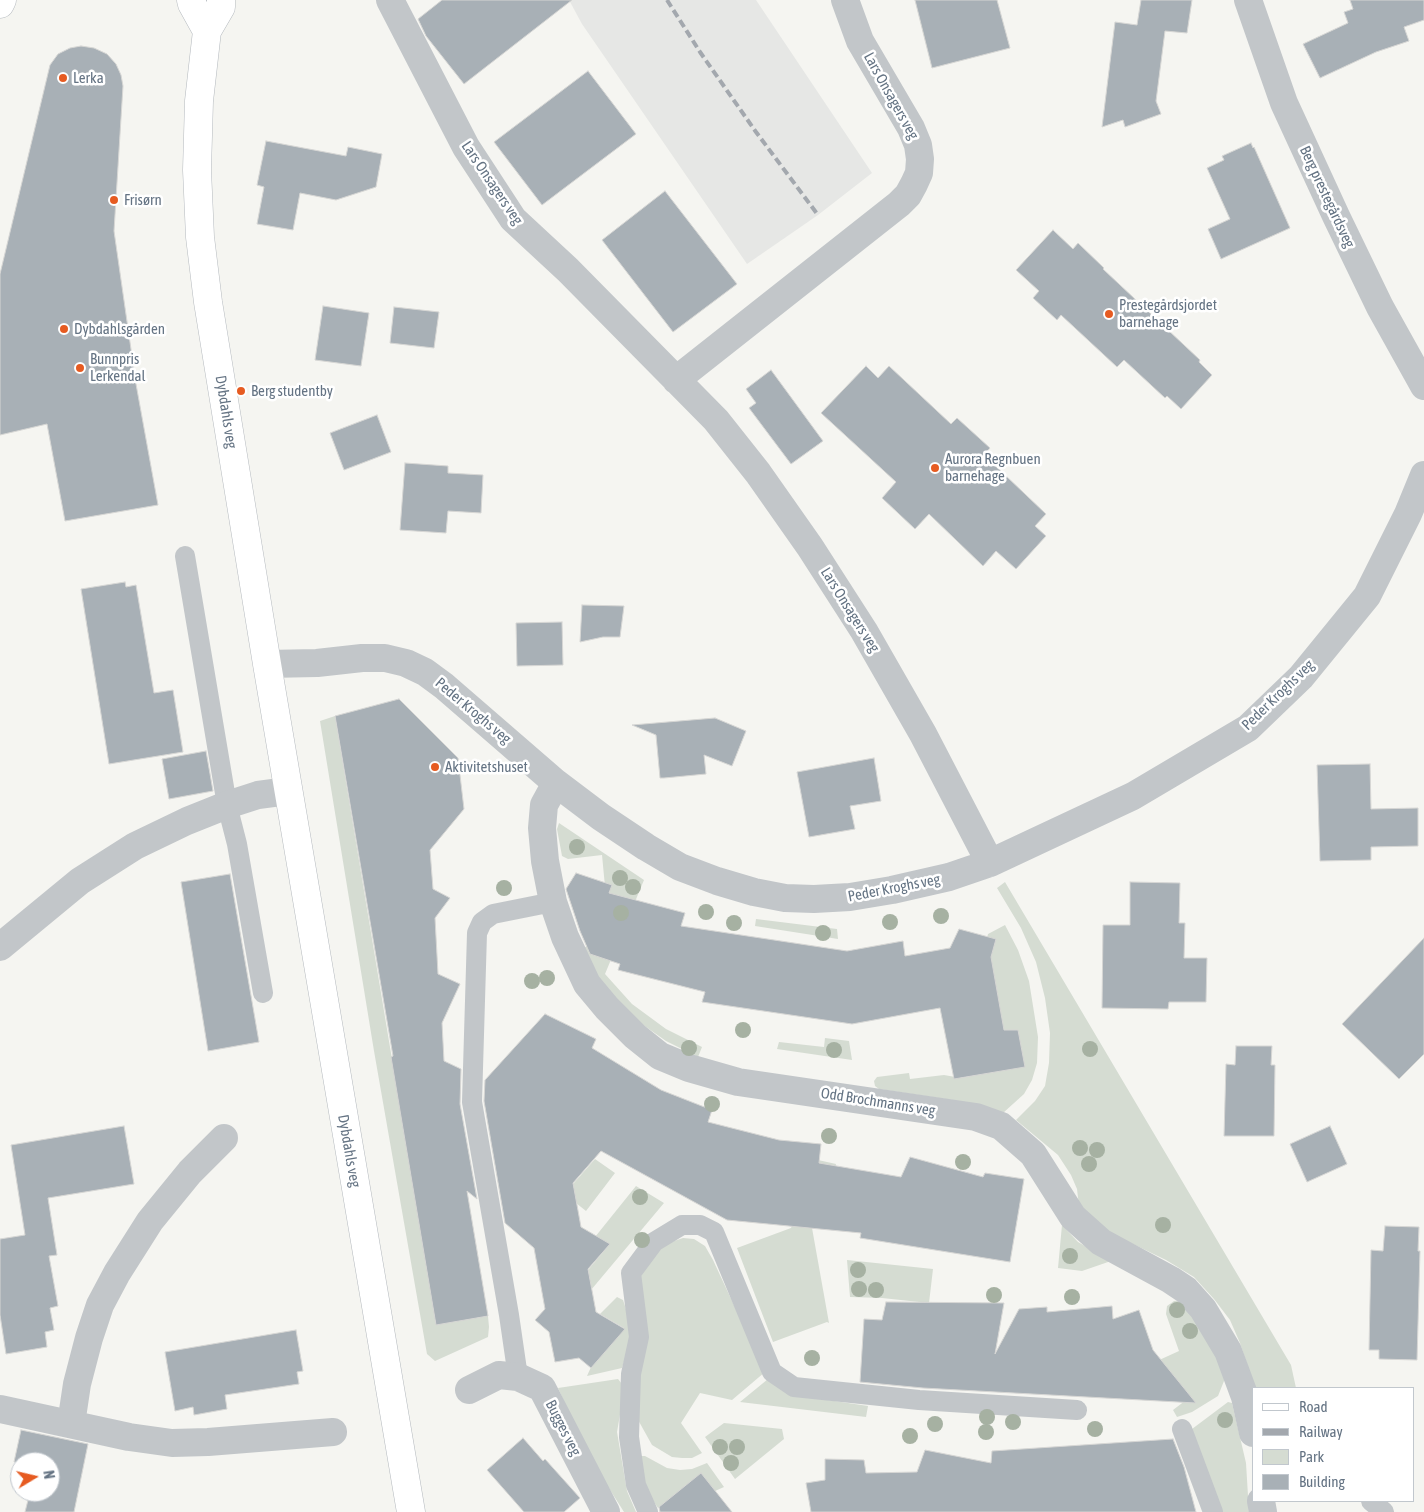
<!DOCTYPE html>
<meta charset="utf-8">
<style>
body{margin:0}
#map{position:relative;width:1424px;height:1512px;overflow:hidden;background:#f5f5f1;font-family:"Asap Condensed",sans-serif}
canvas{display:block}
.legend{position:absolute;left:1252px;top:1387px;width:162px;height:115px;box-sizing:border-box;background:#fff;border:1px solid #c1c7cd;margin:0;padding:6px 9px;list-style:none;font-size:15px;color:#647383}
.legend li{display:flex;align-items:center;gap:10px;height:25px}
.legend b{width:25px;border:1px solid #c1c7cd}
.north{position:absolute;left:10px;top:1452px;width:50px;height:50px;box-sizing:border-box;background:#fff;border:1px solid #c1c7cd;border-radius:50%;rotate:81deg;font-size:14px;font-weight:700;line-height:20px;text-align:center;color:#647383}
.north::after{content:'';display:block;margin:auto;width:18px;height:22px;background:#e65b21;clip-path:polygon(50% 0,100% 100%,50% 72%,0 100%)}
</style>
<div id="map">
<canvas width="1424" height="1512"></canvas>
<ul class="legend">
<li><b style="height:6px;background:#fff"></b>Road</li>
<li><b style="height:6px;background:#a3a8ae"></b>Railway</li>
<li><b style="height:14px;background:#d5dcd2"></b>Park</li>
<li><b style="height:14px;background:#a8b0b6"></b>Building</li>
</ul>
<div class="north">N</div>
</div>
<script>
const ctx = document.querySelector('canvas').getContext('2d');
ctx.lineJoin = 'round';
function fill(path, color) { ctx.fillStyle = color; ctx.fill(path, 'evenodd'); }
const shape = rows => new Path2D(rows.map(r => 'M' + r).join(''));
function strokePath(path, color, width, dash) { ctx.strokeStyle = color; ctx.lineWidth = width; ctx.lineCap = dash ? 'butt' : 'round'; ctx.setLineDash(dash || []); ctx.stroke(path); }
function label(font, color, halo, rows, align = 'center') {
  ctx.font = font + ' "Asap Condensed",sans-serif'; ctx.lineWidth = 5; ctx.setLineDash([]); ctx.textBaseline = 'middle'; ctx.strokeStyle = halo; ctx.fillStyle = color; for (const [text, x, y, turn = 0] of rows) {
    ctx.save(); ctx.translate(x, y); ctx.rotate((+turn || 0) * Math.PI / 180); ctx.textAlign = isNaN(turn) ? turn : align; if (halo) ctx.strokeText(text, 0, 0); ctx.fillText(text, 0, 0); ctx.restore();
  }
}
fill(shape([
 [569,0,756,0,872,173,818,215,747,264,582,24]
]), '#e6e7e5');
fill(shape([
 [335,716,436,1324,488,1316,489,1327,488,1337,435,1361,427,1354,374,1051,320,721],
 [559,823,644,880,605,974,632,1004,666,1029,702,1047,698,1057,666,1041,639,1022,600,984,582,948,610,939,602,855,568,859,562,856,557,829],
 [1005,882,1291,1365,1296,1388,1255,1388,1240,1343,1230,1320,1214,1299,1194,1277,1166,1260,1102,1229,1079,1206,1077,1189,1071,1175,1058,1155,1016,1120,1035,1101,1045,1086,1049,1063,1050,1033,1045,998,1036,962,1021,928,997,888],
 [756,919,837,929,838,939,755,926],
 [1005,925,1018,950,1029,981,1038,1037,1037,1063,1032,1080,1024,1094,1003,1113,952,1100,879,1089,875,1086,874,1081,877,1077,909,1073,910,1079,944,1075,961,1078,1008,1069,986,942,988,934],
 [825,1038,849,1041,852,1060,777,1049,779,1042,824,1047],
 [595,1159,615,1173,586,1211,576,1203,573,1184],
 [818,1160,836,1164,821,1228,812,1228,829,1323,827,1322,773,1342,737,1248,791,1228],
 [636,1186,664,1203,591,1290,588,1270,609,1245,595,1237],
 [1062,1225,1078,1242,1111,1261,1082,1271,1058,1268],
 [683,1238,694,1239,705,1246,713,1260,765,1372,732,1400,700,1393,681,1423,702,1453,692,1458,682,1458,672,1457,652,1445,637,1418,639,1282,642,1271,659,1250,671,1242],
 [847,1260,933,1269,929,1303,882,1298,850,1297],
 [617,1297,623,1300,627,1312,630,1343,622,1368,587,1376,591,1367,624,1328,600,1314],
 [1181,1300,1197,1319,1226,1376,1218,1396,1192,1412,1177,1417,1173,1410,1190,1397,1157,1361,1179,1351,1166,1314,1167,1306,1174,1301],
 [618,1379,622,1384,622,1403,617,1432,627,1491,636,1512,624,1512,588,1455,558,1388],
 [768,1379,794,1395,868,1406,866,1417,740,1402],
 [1228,1402,1232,1403,1246,1463,1249,1512,1221,1512,1192,1429],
 [724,1423,782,1429,784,1439,735,1479,705,1437],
 [639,1456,645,1456,667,1468,680,1470,692,1469,707,1463,724,1487,715,1491,701,1474,658,1508,649,1495,643,1481]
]), '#d5dcd2');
const building = shape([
 [442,0,572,0,464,84,426,36,418,19,442,0],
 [915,0,997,0,1010,48,932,68,915,0],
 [1141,0,1192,0,1187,33,1165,31,1156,101,1161,114,1125,127,1123,120,1102,127,1115,22,1137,25,1141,0],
 [1350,0,1424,0,1424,20,1404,27,1409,41,1376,52,1320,78,1303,44,1348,23,1344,12,1353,9,1350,0],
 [81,46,94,48,107,54,116,64,121,75,123,86,114,231,136,384,158,505,65,521,47,424,0,435,0,274,50,65,58,54,70,48,81,46],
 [588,71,636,134,542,205,494,142,588,71],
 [266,141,346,156,348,147,382,154,376,187,336,200,300,193,293,230,257,224,264,187,257,185,266,141],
 [1251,143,1253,148,1254,147,1290,228,1221,259,1208,229,1230,219,1207,168,1224,160,1222,156,1251,143],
 [665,191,737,284,673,332,602,240,665,191],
 [1053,230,1073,249,1078,243,1104,268,1103,269,1200,360,1199,362,1212,375,1181,409,1167,396,1165,398,1124,360,1117,367,1061,315,1057,320,1033,298,1039,291,1016,270,1053,230],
 [323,306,369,313,361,366,315,360,323,306],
 [394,307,439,312,434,348,390,343,394,307],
 [866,366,878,378,889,366,951,424,957,418,990,448,984,455,1046,514,1035,526,1046,536,1016,569,996,551,983,566,929,514,915,529,882,498,896,482,821,413,866,366],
 [771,370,823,441,791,464,749,408,756,403,746,389,771,370],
 [377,415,391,452,344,470,330,433,377,415],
 [405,463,448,466,448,473,483,475,481,513,448,511,446,533,400,530,405,463],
 [125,582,126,587,136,585,154,693,173,690,183,752,109,764,81,589,125,582],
 [582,605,624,606,620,637,603,637,580,642,582,605],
 [562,622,563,665,517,666,516,623,562,622],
 [399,699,458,758,464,809,430,850,433,889,450,898,435,918,438,974,460,984,442,1023,444,1061,461,1069,460,1104,477,1199,467,1191,488,1316,436,1325,391,1057,393,1056,335,716,399,699],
 [715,718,746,731,732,766,704,755,706,774,664,778,660,778,656,735,632,725,715,718],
 [206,751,213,791,169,799,162,759,206,751],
 [874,758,881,801,850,806,855,829,809,837,797,772,874,758],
 [1370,764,1371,809,1418,808,1418,846,1371,847,1371,860,1320,861,1317,765,1370,764],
 [576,873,612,885,609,893,685,913,681,926,847,951,903,941,905,956,950,948,959,929,996,939,991,957,1004,1030,1018,1030,1025,1067,954,1079,940,1008,852,1024,702,1002,705,992,618,970,620,964,590,954,580,931,566,889,576,873],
 [230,874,259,1042,208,1051,181,882,230,874],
 [1130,882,1180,883,1179,923,1185,923,1184,958,1207,958,1206,1002,1169,1002,1168,1009,1102,1008,1103,925,1130,925,1130,882],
 [1424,938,1424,1054,1399,1079,1342,1024,1424,938],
 [545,1014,596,1039,592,1048,661,1090,712,1110,708,1122,779,1140,821,1144,819,1163,901,1177,910,1157,983,1177,985,1173,1024,1179,1010,1262,860,1238,861,1233,727,1220,601,1151,573,1183,581,1227,610,1244,588,1269,596,1312,625,1329,591,1368,579,1358,555,1362,549,1332,535,1320,545,1309,534,1248,505,1223,484,1101,485,1080,545,1014],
 [1236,1046,1272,1046,1271,1065,1275,1065,1274,1136,1224,1136,1226,1064,1235,1065,1236,1046],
 [124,1126,134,1184,48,1198,57,1255,49,1256,58,1306,50,1308,54,1330,45,1332,47,1347,6,1354,0,1315,0,1239,25,1235,11,1145,124,1126],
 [1330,1126,1347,1164,1307,1182,1290,1144,1330,1126],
 [1385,1226,1419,1227,1418,1251,1420,1251,1417,1360,1379,1359,1379,1350,1369,1350,1371,1250,1383,1251,1385,1226],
 [886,1302,1004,1303,995,1354,1019,1309,1047,1307,1047,1312,1112,1306,1113,1319,1139,1310,1153,1350,1196,1403,923,1388,860,1382,864,1319,882,1320,886,1302],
 [296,1330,303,1371,297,1372,299,1384,225,1395,227,1409,194,1415,193,1407,175,1411,165,1352,296,1330],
 [21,1430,88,1444,74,1512,25,1512,30,1492,50,1492,50,1462,20,1462,20,1463,14,1462,21,1430],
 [523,1438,543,1461,545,1459,580,1498,564,1512,524,1512,487,1470,523,1438],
 [1173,1439,1184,1467,1196,1512,811,1512,806,1483,825,1480,825,1459,864,1460,866,1473,917,1472,925,1450,991,1463,992,1451,1173,1439],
 [701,1473,732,1512,660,1512,659,1507,701,1473]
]);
fill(building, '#a8b0b6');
strokePath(building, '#d6d6d4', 1);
const secondary = shape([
 [191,0,192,4,207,31],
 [221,0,221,7,207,31,199,101,197,170,200,237,208,302,267,664,411,1512],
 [0,4,2,0]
]);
strokePath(secondary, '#b4b9be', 29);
strokePath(shape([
 [185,556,227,805,237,844,263,993],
 [518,1377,509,1315,472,1102,477,933,482,922,493,914,553,902],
 [1182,1429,1213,1512],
 [1371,1501,1384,1512],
 [648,1512,636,1485,629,1437,631,1374,639,1337,631,1273,654,1242,682,1225,700,1225,714,1232,772,1372,794,1387,919,1400,1077,1410]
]), '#c2c6c9', 20);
strokePath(shape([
 [390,0,466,147,513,219,568,270,716,420,758,473,810,547,864,631,923,734,990,863],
 [1248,0,1284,103,1336,216,1380,307,1424,386],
 [676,380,899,204,908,195,914,184,919,173,920,159,918,145,911,128,860,41,845,0],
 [267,664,317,663,362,658,385,658,406,663,425,672,444,686,556,783,601,817,646,847,680,867,717,881,754,892,785,898,814,899,850,897,892,890,949,877,990,863,1133,796,1248,728,1301,677,1367,596,1408,514,1424,475],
 [556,783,544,805,542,828,545,861,553,902,565,937,587,984,607,1008,635,1036,660,1056,689,1068,738,1082,976,1117,1001,1126,1033,1154,1073,1217,1101,1242,1171,1280,1186,1290,1203,1309,1228,1351,1245,1397,1253,1433],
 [0,947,80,881,135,846,187,821,227,805,258,795,288,791],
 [469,1390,499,1375,518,1377,542,1388,606,1512],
 [0,1409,129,1437,172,1443,208,1442,333,1432],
 [71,1424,77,1384,89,1338,100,1305,117,1273,150,1221,190,1172,224,1138],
 [1261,1501,1263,1512]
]), '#c2c6c9', 28);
strokePath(secondary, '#fff', 28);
strokePath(shape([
 [667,0,700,52,756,132,818,215]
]), '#a3a8ae', 4, [8, 4]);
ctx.fillStyle = '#a6b1a2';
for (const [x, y] of [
 [577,847],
 [620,878],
 [633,887],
 [504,888],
 [706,912],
 [621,913],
 [941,916],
 [890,922],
 [734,923],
 [823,933],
 [547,978],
 [532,981],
 [743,1030],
 [689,1048],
 [1090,1049],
 [834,1050],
 [712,1104],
 [829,1136],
 [1080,1148],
 [1097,1150],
 [963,1162],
 [1089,1164],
 [640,1197],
 [1163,1225],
 [642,1240],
 [1070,1256],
 [858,1270],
 [859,1289],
 [876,1290],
 [994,1295],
 [1072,1297],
 [1177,1310],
 [1190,1331],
 [812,1358],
 [987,1417],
 [1225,1420],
 [1013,1422],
 [935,1424],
 [1095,1429],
 [986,1432],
 [910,1436],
 [720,1447],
 [737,1447],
 [731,1463]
]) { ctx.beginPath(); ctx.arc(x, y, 8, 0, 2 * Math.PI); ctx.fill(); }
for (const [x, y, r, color] of [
 [63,78,5,"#e65b21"],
 [114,200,5,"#e65b21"],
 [1109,314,5,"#e65b21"],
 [64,329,5,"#e65b21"],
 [80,368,5,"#e65b21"],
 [241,391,5,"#e65b21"],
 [935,468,5,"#e65b21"],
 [435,767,5,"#e65b21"]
]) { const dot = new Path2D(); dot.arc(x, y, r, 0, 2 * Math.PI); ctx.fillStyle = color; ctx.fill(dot); strokePath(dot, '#fff', 2); }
label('15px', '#647383', '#fff', [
 ["Lerka",73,78],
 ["Frisørn",124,200],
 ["Prestegårdsjordet",1119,305],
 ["barnehage",1119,322],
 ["Dybdahlsgården",74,329],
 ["Bunnpris",90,359],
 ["Lerkendal",90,376],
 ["Berg studentby",251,391],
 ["Aurora Regnbuen",945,459],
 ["barnehage",945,476],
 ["Aktivitetshuset",445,767]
], 'left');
label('15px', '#647383', '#fff', [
 ["Lars Onsagers veg",891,96,61],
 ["Lars Onsagers veg",492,183,56],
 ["Berg prestegårdsveg",1327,197,65],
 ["Dybdahls veg",226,412,81],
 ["Lars Onsagers veg",850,610,58],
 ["Peder Kroghs veg",1278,695,-44],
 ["Peder Kroghs veg",473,711,40],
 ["Peder Kroghs veg",894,888,-11],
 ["Odd Brochmanns veg",878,1102,9],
 ["Dybdahls veg",349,1151,80],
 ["Bugges veg",563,1428,63]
]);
</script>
